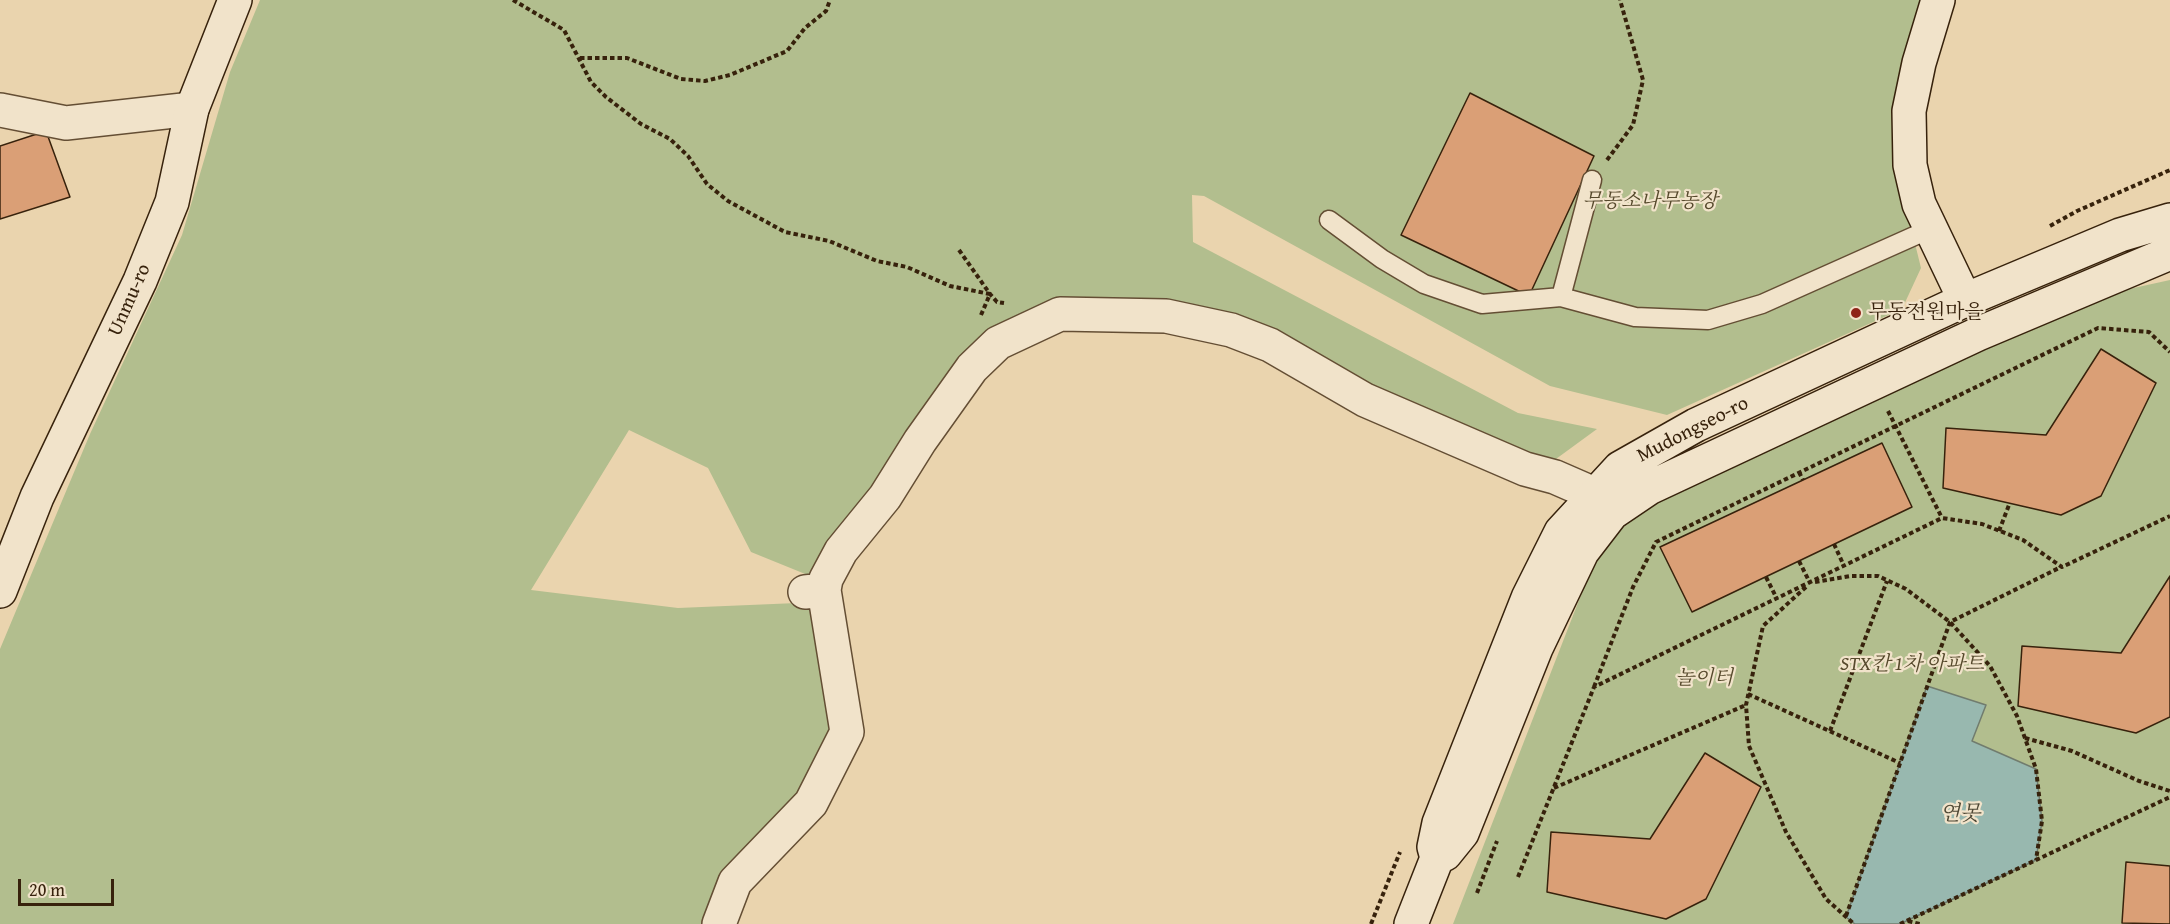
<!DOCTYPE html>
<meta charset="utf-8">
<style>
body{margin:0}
#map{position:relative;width:2170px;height:924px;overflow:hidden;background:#ead4ae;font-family:"Gentium Book Plus",serif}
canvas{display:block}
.scale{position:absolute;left:18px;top:879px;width:96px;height:27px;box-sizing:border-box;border:3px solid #37220c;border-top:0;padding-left:8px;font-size:18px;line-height:21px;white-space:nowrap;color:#37220c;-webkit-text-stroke:4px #f1e3ca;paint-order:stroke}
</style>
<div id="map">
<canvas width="2170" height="924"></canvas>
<div class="scale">20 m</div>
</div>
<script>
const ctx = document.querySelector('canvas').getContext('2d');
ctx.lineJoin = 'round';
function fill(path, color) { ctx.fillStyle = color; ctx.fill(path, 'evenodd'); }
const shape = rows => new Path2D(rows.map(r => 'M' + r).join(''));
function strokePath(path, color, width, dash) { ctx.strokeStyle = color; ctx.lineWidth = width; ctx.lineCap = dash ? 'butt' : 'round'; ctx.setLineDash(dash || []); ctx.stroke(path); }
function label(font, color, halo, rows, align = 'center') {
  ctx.font = font + ' "Gentium Book Plus","Noto Serif KR",serif'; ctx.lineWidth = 4.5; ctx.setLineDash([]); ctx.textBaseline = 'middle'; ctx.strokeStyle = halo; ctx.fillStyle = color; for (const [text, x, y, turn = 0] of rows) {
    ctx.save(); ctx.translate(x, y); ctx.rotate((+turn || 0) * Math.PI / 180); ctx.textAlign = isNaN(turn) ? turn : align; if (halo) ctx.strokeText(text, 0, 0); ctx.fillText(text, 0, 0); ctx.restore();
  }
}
fill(shape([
 [260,0,1935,0,1906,207,1921,268,1902,309,1667,415,1550,386,1204,196,1192,195,1193,242,1518,413,1597,429,1545,467,1261,334,1020,326,820,580,751,552,708,468,629,430,531,590,678,608,821,602,840,732,806,801,728,882,701,924,0,924,0,649,90,434,182,235,230,72],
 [2170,280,2170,924,1453,924,1595,559,1624,521,1659,498,1975,352,2120,291]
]), '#b2be8e');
const water = shape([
 [1927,686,1986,705,1972,741,2036,769,2042,821,2036,860,1900,924,1855,924,1846,917,1927,686]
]);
fill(water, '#98b8af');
strokePath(water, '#717c6e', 1.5);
const building = shape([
 [1470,93,1594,156,1529,296,1401,235,1470,93],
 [46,131,70,197,0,219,0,146,46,131],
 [2101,349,2156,383,2101,496,2061,515,1943,488,1946,428,2046,435,2101,349],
 [1882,443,1912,507,1692,612,1660,547,1882,443],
 [2170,576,2170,717,2136,733,2018,706,2022,646,2121,653,2170,576],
 [1705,753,1761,787,1706,899,1666,919,1547,892,1551,832,1650,839,1705,753],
 [2126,862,2170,866,2170,924,2122,923,2126,862]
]);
fill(building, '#da9f76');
strokePath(building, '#37220c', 1.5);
const lane = shape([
 [1329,220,1382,259,1424,284,1482,304,1561,297,1635,317,1708,320,1762,304,1930,229],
 [1561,297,1592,180]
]);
const street = shape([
 [0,110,66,123,192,109],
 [824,590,826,579,841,551,885,497,920,441,972,368,998,343,1060,314,1166,316,1231,330,1270,345,1365,400,1525,469,1555,477,1594,494],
 [719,924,735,882,811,803,847,732,824,590,805,592]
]);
const secondary = shape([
 [1938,0,1919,63,1909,111,1910,165,1919,204,1965,300],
 [0,591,37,497,140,281,172,202,192,109,235,0],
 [1437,858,1445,854,1462,833,1536,648,1582,552,1612,513,1649,488,1978,334,2170,253],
 [1411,924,1437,858,1434,847,1439,823,1528,598,1561,532,1620,468,1696,425,1965,300,2120,235,2170,220]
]);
strokePath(lane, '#644e34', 21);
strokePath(street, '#644e34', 36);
strokePath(secondary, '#37220c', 36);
strokePath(shape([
 [513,0,564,30,591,82,606,97,641,124,670,139,688,156,707,184,728,201,785,232,829,241,877,261,907,267,950,286,990,294,981,315],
 [580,58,627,58,681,79,705,81,730,75,787,51,805,28,826,11,830,0],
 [1607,160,1633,125,1643,80,1620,0],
 [2050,226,2077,211,2170,170],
 [959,250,990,294,997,302,1004,303],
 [1888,411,1942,518],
 [1799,472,1803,480],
 [1999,531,2009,505],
 [1834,544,1844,566],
 [1799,561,1810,583],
 [1766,577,1777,599],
 [1815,582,1850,576,1878,576,1906,589,1950,622,1990,666,2017,716,2036,769,2042,821,2036,860],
 [1806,587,1763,626,1746,705,1749,746,1786,832,1826,899,1854,924],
 [1594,687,1633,587,1656,542,2098,328,2149,332,2170,352],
 [1748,694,1900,763],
 [1830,731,1887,581],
 [2025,738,2072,751,2139,781,2170,791],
 [1554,788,1746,705],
 [1518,877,1594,687,1942,518,1982,524,2023,540,2062,567,2170,516],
 [1477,893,1497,841],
 [1846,916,1950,622,2061,567],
 [1908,921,1920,924],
 [1371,924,1400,852],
 [1900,924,2170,797]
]), '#37220c', 4, [4.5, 3]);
strokePath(lane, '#f1e3ca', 18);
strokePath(street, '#f1e3ca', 33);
strokePath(secondary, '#f1e3ca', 33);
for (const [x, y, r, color] of [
 [1856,313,6,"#8f2418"]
]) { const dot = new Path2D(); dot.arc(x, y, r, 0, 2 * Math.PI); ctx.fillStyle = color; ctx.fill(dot); strokePath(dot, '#f1e3ca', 2); }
label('italic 20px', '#56492c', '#f1e3ca', [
 ["무동소나무농장",1650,202],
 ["STX칸 1차 아파트",1912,665],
 ["놀이터",1704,679]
]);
label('20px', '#37220c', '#f1e3ca', [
 ["Unmu-ro",130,300,-66],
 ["Mudongseo-ro",1693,430,-27]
]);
label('20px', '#37220c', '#f1e3ca', [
 ["무동전원마을",1868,313]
], 'left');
label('italic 21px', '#4f4835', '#f1e3ca', [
 ["연못",1960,815]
]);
</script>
